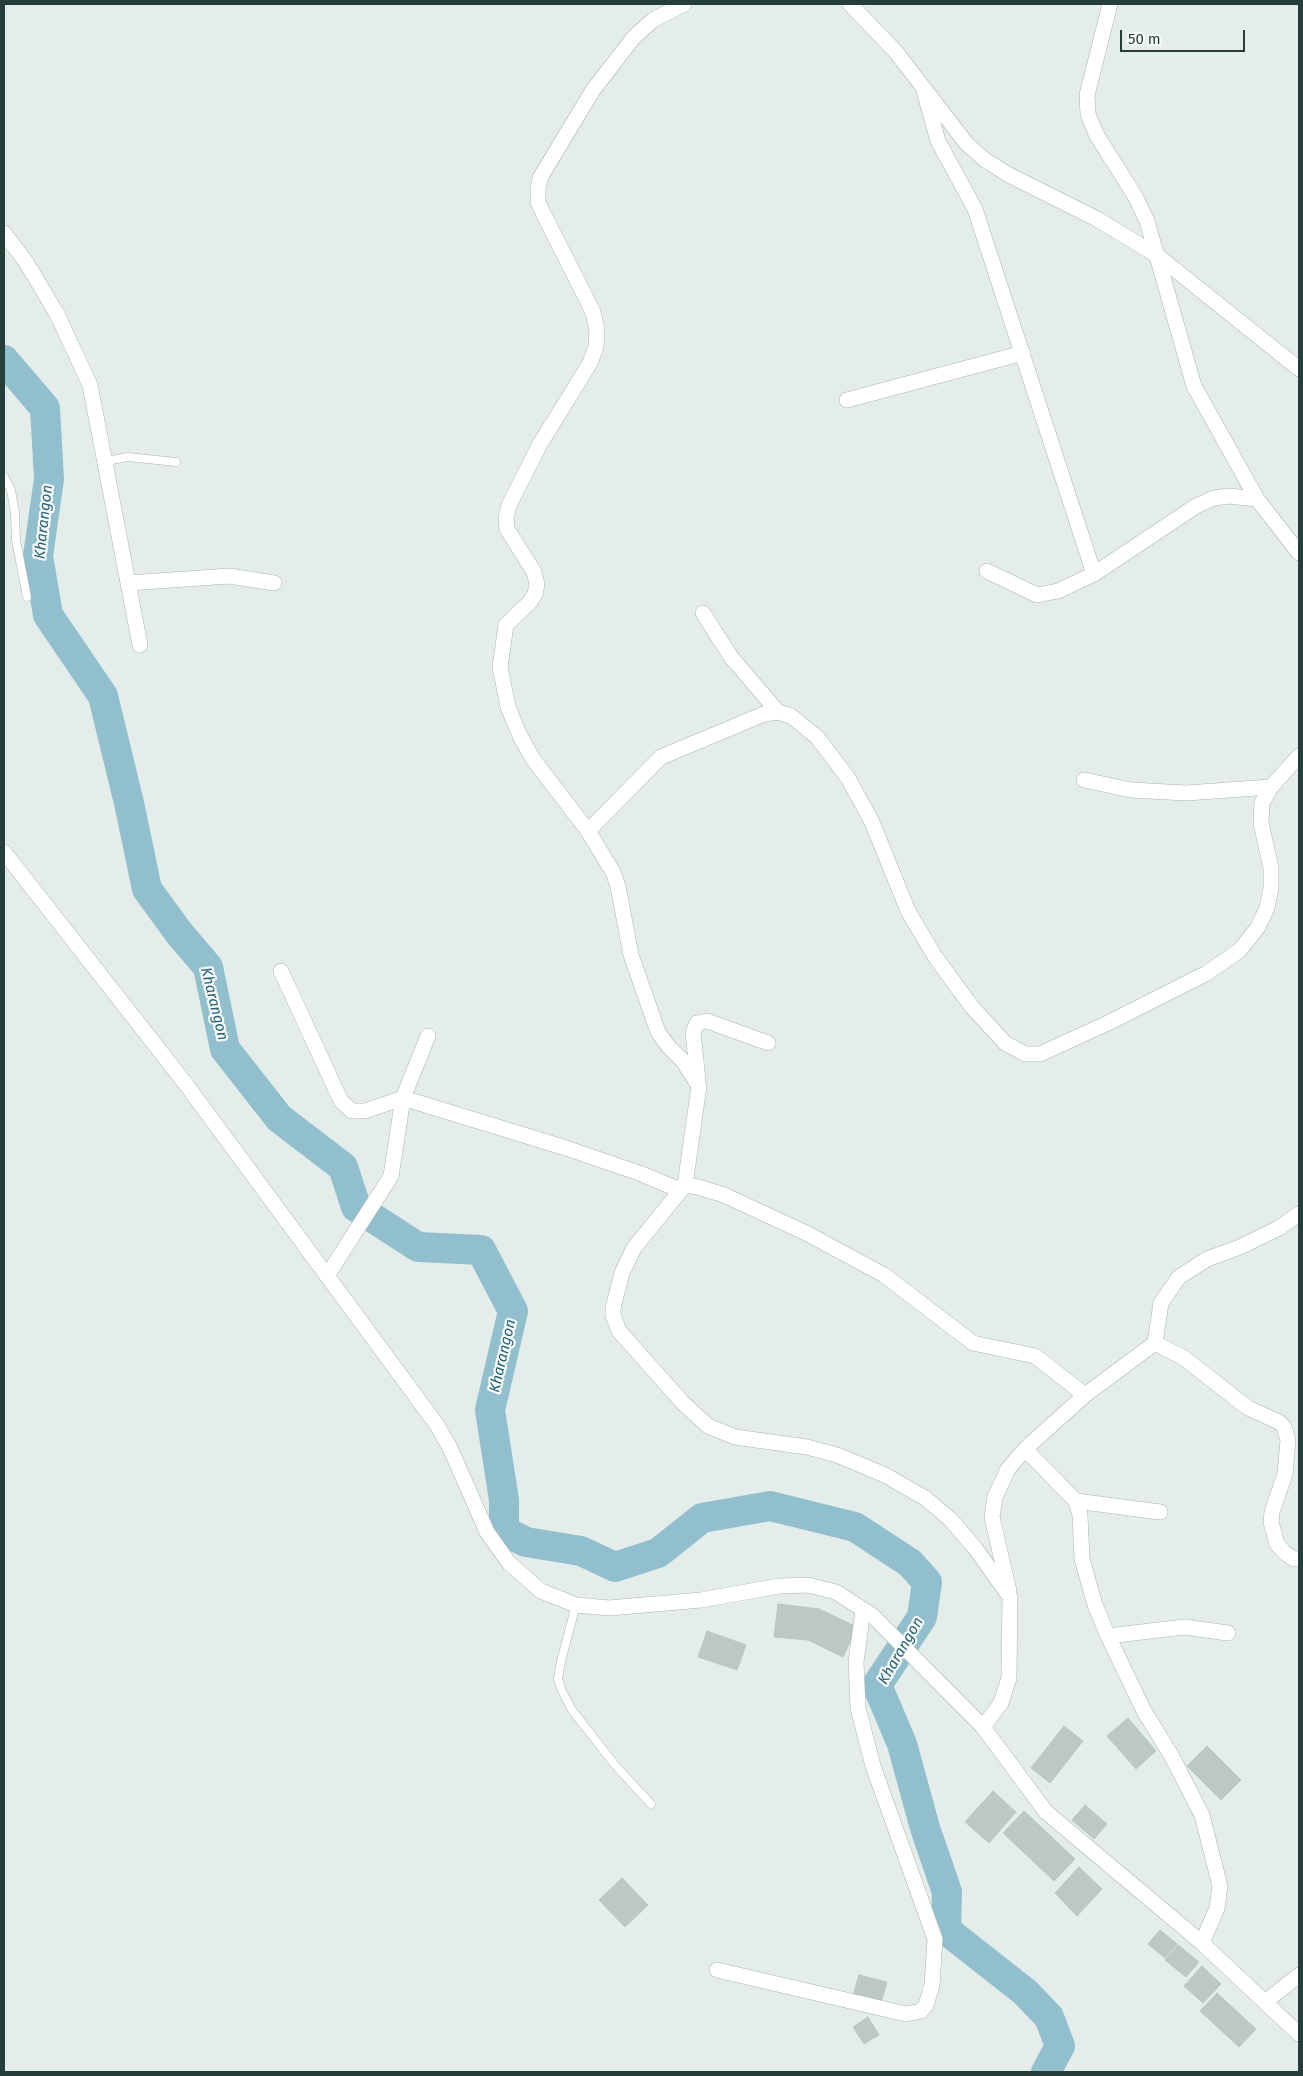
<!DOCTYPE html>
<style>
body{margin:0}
#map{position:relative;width:1303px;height:2076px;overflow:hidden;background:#e5edea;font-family:"Fira Sans",sans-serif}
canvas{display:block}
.frame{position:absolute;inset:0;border:5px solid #263e39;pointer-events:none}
.scale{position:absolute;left:1120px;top:30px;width:125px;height:22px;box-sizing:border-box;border:2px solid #263e39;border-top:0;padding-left:6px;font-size:15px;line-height:18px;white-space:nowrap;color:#263e39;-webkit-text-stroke:4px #f6faf8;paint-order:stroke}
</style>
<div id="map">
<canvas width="1303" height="2076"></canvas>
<div class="frame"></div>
<div class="scale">50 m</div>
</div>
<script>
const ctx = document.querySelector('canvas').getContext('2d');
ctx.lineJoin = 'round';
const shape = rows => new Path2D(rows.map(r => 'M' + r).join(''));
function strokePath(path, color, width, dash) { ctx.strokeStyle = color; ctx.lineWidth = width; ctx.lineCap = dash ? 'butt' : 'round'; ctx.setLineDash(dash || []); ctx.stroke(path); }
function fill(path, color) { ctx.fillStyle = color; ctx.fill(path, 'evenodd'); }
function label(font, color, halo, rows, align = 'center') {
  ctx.font = font + ' "Fira Sans",sans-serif'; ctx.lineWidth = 4.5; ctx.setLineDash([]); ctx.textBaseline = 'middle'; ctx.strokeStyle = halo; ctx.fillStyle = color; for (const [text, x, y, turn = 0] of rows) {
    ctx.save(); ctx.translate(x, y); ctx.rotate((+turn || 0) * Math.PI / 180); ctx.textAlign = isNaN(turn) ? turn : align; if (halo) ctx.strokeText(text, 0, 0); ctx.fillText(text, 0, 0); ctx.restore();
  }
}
strokePath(shape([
 [4,360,45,408,49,479,38,556,48,615,103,696,129,803,147,889,179,933,208,967,225,1049,279,1118,343,1167,356,1207,418,1247,481,1250,513,1311,490,1410,504,1500,504,1531,526,1542,581,1551,615,1567,658,1553,702,1518,770,1506,855,1527,910,1563,927,1582,922,1617,877,1685,902,1744,925,1828,947,1892,946,1930,1025,1992,1049,2017,1060,2046,1046,2072]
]), '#92bfcd', 30);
const building = shape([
 [778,1604,819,1609,857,1627,843,1657,808,1640,774,1637,778,1604],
 [707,1631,746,1645,737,1670,698,1657,707,1631],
 [1128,1718,1156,1751,1136,1769,1107,1736,1128,1718],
 [1064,1726,1083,1741,1050,1783,1031,1768,1064,1726],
 [1207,1746,1241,1780,1221,1800,1187,1766,1207,1746],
 [993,1791,1016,1812,989,1843,965,1822,993,1791],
 [1085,1805,1107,1824,1094,1839,1072,1820,1085,1805],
 [1024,1811,1075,1859,1054,1881,1003,1833,1024,1811],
 [1079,1867,1102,1889,1077,1916,1055,1893,1079,1867],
 [622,1878,648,1905,625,1927,599,1900,622,1878],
 [1160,1930,1177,1944,1165,1958,1148,1944,1160,1930],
 [1178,1945,1199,1962,1186,1977,1165,1960,1178,1945],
 [1202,1966,1221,1984,1203,2003,1184,1986,1202,1966],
 [859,1975,887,1982,881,2003,853,1995,859,1975],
 [1217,1993,1256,2029,1239,2047,1200,2011,1217,1993],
 [868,2017,879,2035,864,2044,853,2027,868,2017]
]);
fill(building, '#bbc8c3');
strokePath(building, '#b8c6c2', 1);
const service = shape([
 [106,461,128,457,176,462],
 [4,477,11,490,15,513,16,540,27,597],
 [576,1605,561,1661,558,1679,562,1691,572,1710,615,1765,651,1804]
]);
const minor = shape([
 [850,4,896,52,966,143,985,160,1009,175,1097,219,1158,256,1299,369],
 [1110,4,1087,95,1088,114,1096,134,1135,196,1147,221,1194,386,1257,499,1299,553],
 [924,91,938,141,975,209,1094,574],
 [4,233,26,262,57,314,90,385,140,645],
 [847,400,1023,353],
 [987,571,1037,595,1058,591,1094,574,1196,506,1214,498,1229,496,1257,499],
 [128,583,229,576,274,583],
 [703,613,731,657,778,712],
 [1084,780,1131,790,1186,793,1271,787],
 [588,831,533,759,520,736,508,707,500,667,506,625,530,602,535,594,537,584,534,572,507,529,506,518,509,505,540,444,590,363,596,347,597,330,593,312,543,213,538,202,538,190,540,178,593,90,634,37,653,20,684,4],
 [281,971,341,1101,352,1111,365,1111,403,1098,428,1036],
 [698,1080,693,1033,697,1023,707,1021,768,1043],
 [685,1185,699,1086,682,1060,668,1046,658,1032,631,955,618,886,613,872,588,831,661,757,764,714,778,712,791,716,817,737,848,778,872,822,908,911,936,958,972,1007,1005,1043,1025,1054,1040,1054,1108,1023,1207,973,1240,950,1258,927,1267,908,1271,888,1271,868,1261,823,1262,803,1271,787,1299,756],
 [327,1276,391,1176,403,1098,566,1148,639,1173,680,1190],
 [1155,1343,1184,1358,1248,1408,1279,1422,1284,1427,1288,1440,1285,1474,1272,1512,1271,1522,1277,1544,1285,1553,1294,1559,1299,1559],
 [1025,1449,1076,1501,1080,1515,1082,1559,1095,1605,1108,1636,1144,1711,1171,1755,1202,1815,1220,1886,1217,1908,1202,1943],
 [1076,1501,1160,1512],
 [1009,1591,992,1517,995,1497,1008,1469,1025,1449,1085,1395,1155,1343,1161,1303,1179,1277,1207,1259,1240,1247,1279,1228,1299,1214],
 [1108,1636,1184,1627,1228,1633],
 [983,1727,1001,1703,1009,1678,1010,1597,975,1548,950,1519,925,1498,885,1475,837,1455,807,1447,735,1437,708,1426,683,1403,619,1331,613,1315,613,1308,622,1273,634,1248,685,1185,698,1187,724,1195,808,1234,884,1275,973,1343,1035,1356,1085,1395],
 [717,1970,906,2014,921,2011,926,2005,932,1985,935,1939,873,1766,858,1708,856,1662,863,1610],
 [1265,2002,1299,1975]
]);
const tertiary = shape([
 [4,852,185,1083,437,1425,450,1448,487,1532,509,1563,541,1591,576,1605,609,1608,701,1600,779,1586,808,1585,836,1592,873,1616,983,1727,1046,1812,1202,1943,1299,2034]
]);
strokePath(service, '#a8b5b1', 9);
strokePath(minor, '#a8b5b1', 16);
strokePath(tertiary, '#a8b5b1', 16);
strokePath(service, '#fff', 8);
strokePath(minor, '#fff', 15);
strokePath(tertiary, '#fff', 15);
label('italic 15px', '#246075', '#f6faf8', [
 ["Kharangon",44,522,-84],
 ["Kharangon",214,1004,76],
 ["Kharangon",503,1356,-77],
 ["Kharangon",901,1651,-60]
]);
</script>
